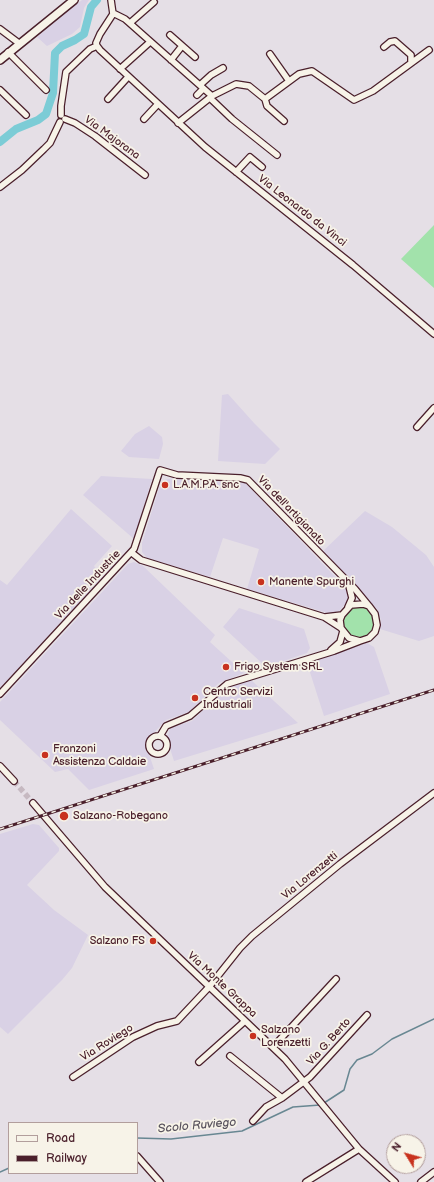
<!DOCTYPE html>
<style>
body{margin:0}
#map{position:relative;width:434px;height:1182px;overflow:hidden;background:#e5dfe6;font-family:"Balsamiq Sans",sans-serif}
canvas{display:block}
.legend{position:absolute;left:8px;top:1122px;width:130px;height:52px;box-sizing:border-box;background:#f7f3e8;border:1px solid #b29e9c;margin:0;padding:5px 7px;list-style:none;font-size:12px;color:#4a1f2b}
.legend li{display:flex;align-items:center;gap:8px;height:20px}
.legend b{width:20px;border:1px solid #b29e9c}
.north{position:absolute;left:386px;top:1134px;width:40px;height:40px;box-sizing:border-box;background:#f7f3e8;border:1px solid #b29e9c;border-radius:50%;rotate:307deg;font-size:11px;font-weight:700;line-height:16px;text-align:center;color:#4a1f2b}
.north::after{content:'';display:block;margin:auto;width:14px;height:18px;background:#c8321e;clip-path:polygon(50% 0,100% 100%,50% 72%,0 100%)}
</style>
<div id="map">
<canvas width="434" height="1182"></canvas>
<ul class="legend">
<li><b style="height:5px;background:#f7f3e8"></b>Road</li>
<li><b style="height:5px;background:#4a1f2b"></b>Railway</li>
</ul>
<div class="north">N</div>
</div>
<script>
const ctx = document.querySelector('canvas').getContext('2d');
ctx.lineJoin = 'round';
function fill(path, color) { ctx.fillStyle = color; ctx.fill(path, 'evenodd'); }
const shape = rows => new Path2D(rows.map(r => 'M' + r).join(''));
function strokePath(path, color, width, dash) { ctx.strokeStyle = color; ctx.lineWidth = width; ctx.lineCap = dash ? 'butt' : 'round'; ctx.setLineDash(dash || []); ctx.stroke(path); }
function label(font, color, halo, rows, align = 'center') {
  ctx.font = font + ' "Balsamiq Sans",sans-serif'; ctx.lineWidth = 3.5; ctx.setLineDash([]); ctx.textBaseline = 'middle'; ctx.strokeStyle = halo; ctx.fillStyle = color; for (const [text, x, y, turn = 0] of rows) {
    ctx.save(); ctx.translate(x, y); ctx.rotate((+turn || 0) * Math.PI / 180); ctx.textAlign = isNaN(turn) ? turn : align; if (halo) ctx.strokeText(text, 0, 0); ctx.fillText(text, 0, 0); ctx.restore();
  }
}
fill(shape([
 [82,0,89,0,84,8,80,27,72,34,47,46,37,37],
 [228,394,254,423,280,449,265,464,218,461,222,395],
 [149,426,162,437,163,444,159,459,129,457,121,451,135,434],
 [101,476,152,479,134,539,83,495],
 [169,479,245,483,346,588,349,595,347,602,339,611,331,614,247,589,259,549,223,538,210,577,147,558,142,552,142,543,160,485,164,480],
 [71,509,112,546,94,566,102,577,0,688,0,580,7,585],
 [365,511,392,527,426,555,434,567,434,636,419,641,380,629,381,620,377,609,322,552],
 [134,562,143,566,215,635,210,642,244,673,219,683,189,712,166,720,145,742,154,769,89,790,68,769,55,772,0,720,0,702,128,564],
 [239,608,304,629,310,648,307,653,266,667,223,627],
 [367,643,374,647,390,694,324,716,307,663],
 [251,680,298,723,174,761,167,739,170,728,192,721,224,690],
 [33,824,39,825,59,848,59,851,27,885,54,910,88,935,72,968,62,980,8,1034,0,1027,0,834]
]), '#d9d1e5');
fill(shape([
 [434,225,434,288,401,259],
 '343 622a16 16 0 1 1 32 0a16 16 0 1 1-32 0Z'
]), '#a2e2ab');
strokePath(shape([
 [324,1103,344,1090,350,1069,357,1060,372,1054,392,1039,434,1019],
 [137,1138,171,1139,242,1131,293,1107,320,1105],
 [0,1172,9,1168]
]), '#688792', 1.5);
strokePath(shape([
 [0,142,16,129,38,120,46,114,53,93,55,53,62,46,75,40,84,34,91,7,97,0]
]), '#7cccd6', 8);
strokePath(shape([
 [14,781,33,803]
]), '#c6b9c1', 5.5, [5.5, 3]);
const minor = shape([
 [113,13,125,19,212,96],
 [130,23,154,2],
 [0,29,20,44],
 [170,35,195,57],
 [97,46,100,50,205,147,353,265,434,334],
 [97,46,96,43,100,34,113,14,111,0],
 [384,47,390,42,395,41,411,55,411,63],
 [8,52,46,90],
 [270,54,289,81],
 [171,60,182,46],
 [120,69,150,42],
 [200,85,211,75,223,68],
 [0,90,26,115],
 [197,95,203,89],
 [210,98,232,119,277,155],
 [108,99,128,77],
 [265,99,267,106,284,121],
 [61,115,61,106,66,72,90,49,97,46],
 [65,119,75,123,95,136,145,175],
 [144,119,158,104],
 [178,123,212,96,236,84,249,86,265,99,299,74,312,71,354,100,373,91,429,50],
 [236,172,250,157,262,167],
 [0,187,22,170,44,149,50,143,60,122],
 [417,427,434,408],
 [132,553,141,560,154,564,324,617,341,628],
 [348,607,352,598,349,586],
 [325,617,342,615,351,605,363,604,369,606,375,614,377,625,375,632,369,638,360,641,349,638,341,628,340,620,342,615],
 [331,650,340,642,343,631],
 [0,694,134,549,160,470,177,475,240,478,248,480,355,589,369,606],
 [160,736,166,726,190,716,227,684,334,651,360,641],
 '149 745a9 9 0 1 1 18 0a9 9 0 1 1-18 0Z',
 [0,766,14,781],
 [33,803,105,887,285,1059,359,1149,395,1182],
 [273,1047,336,979],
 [230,1056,282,1098],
 [199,1062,245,1021],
 [73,1077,133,1037,157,1026,177,1021,209,987,240,948,252,936,340,864,434,793],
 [253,1121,266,1107,282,1098,310,1077,367,1015],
 [137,1156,160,1182],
 [306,1182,359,1149],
 [421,1182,434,1172]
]);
const major = shape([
 [0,60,74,0]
]);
strokePath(minor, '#4a1f2b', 8);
strokePath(major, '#4a1f2b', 10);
strokePath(minor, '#f7f3e8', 5.5);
strokePath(major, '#f7f3e8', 7);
const rail = shape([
 [0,829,434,690]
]);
strokePath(rail, '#4a1f2b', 3);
strokePath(rail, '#f7f3e8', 1.5, [4.5]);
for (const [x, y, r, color] of [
 [165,485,4,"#c8321e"],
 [261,582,4,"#c8321e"],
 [226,667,4,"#c8321e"],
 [195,698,4,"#c8321e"],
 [45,755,4,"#c8321e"],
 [64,816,5,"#c8321e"],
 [153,941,4,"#c8321e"],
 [253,1036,4,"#c8321e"]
]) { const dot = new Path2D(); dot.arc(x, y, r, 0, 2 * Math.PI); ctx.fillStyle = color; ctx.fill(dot); strokePath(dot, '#f7f3e8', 1.5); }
label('11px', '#4a1f2b', '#f7f3e8', [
 ["Via Majorana",112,138,36],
 ["Via Leonardo da Vinci",302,211,38],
 ["Via dell'artigianato",291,511,46],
 ["Via delle Industrie",88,585,-47],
 ["Via Lorenzetti",310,876,-39],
 ["Via Monte Grappa",222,985,43],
 ["Via G. Berto",329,1042,-48],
 ["Via Roviego",107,1043,-32]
]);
label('11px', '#4a1f2b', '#f7f3e8', [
 ["L.A.M.P.A. snc",173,485],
 ["Manente Spurghi",269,582],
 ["Frigo System SRL",234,667],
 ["Centro Servizi",203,692],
 ["Industriali",203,705],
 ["Franzoni",53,749],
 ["Assistenza Caldaie",53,762],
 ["Salzano-Robegano",73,816],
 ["Salzano FS",145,941,"right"],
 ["Salzano",261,1030],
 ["Lorenzetti",261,1043]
], 'left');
label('italic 12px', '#59535e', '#f7f3e8', [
 ["Scolo Ruviego",197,1126,-5]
]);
</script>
